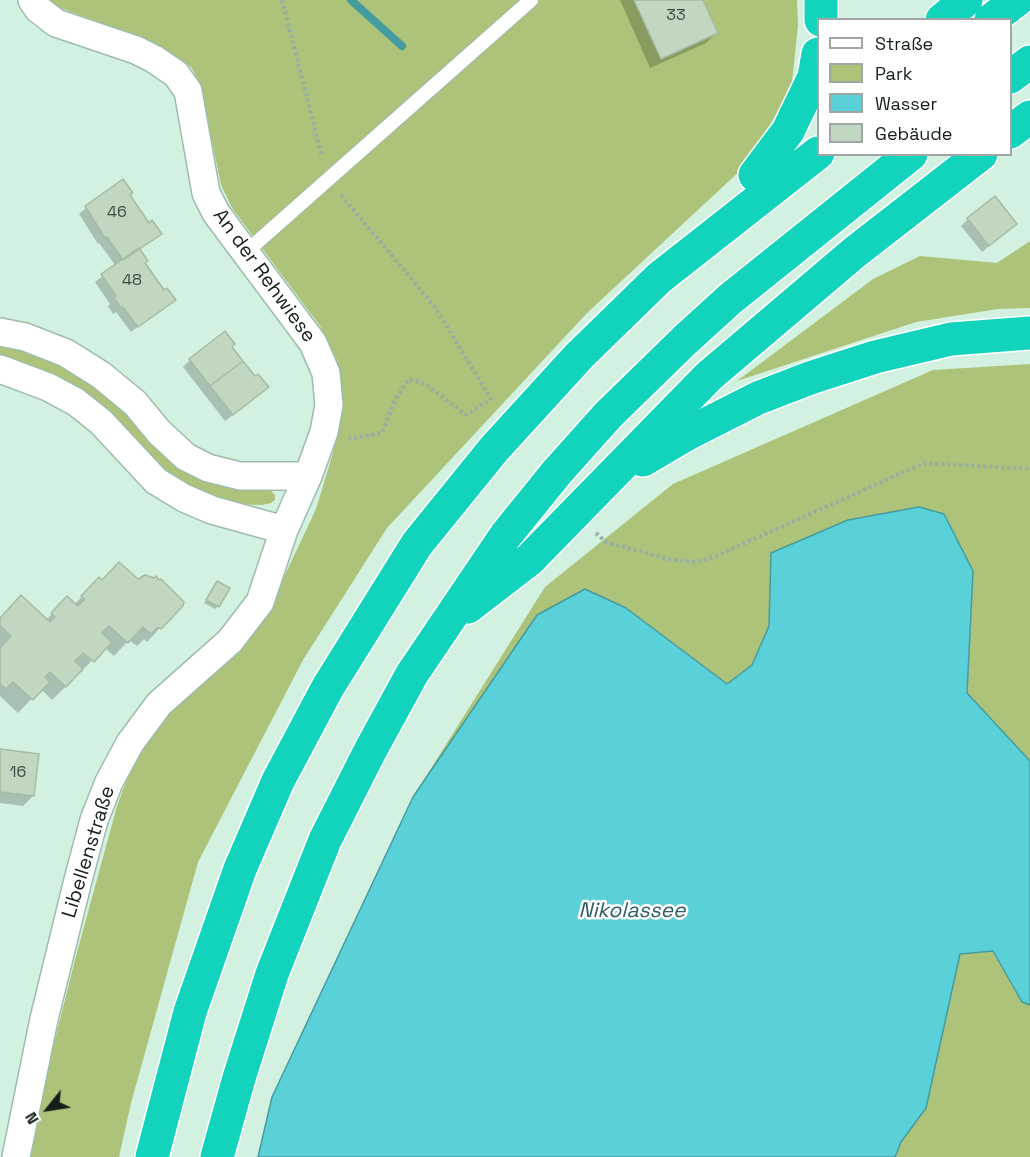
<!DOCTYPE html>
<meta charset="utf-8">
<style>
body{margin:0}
#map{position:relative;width:1030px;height:1157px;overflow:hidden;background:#d2f1e0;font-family:"Space Grotesk",sans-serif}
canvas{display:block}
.legend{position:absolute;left:817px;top:18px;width:195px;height:138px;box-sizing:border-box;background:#fff;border:2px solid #a1a5a3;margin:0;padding:8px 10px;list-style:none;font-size:18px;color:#141f1a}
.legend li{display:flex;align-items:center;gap:12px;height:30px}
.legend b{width:30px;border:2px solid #a1a5a3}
.north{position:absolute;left:18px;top:1079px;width:60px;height:60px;-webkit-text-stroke:4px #fff;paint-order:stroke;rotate:240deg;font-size:16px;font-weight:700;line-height:24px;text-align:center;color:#141f1a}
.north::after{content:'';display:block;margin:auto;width:21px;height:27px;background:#141f1a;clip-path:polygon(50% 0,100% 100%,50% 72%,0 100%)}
</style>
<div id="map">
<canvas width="1030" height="1157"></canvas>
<ul class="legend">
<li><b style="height:8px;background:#fff"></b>Straße</li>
<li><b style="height:16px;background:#acc379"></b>Park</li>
<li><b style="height:16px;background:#5ad1d8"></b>Wasser</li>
<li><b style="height:16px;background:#c2d7bf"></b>Gebäude</li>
</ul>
<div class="north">N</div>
</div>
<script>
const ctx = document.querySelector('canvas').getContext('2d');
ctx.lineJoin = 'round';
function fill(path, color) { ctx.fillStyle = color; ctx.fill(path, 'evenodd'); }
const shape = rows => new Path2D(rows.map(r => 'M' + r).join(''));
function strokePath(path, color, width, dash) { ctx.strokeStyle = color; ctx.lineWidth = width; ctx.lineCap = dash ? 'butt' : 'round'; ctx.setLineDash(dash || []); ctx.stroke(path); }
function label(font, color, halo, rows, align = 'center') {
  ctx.font = font + ' "Space Grotesk",sans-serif'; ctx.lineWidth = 5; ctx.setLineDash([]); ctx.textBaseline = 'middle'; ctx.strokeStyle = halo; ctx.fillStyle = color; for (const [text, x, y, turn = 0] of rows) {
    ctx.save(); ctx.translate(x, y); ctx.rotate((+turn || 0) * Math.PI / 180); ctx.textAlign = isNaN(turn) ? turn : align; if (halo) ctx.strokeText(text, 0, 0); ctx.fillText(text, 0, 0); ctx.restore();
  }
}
fill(shape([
 [48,0,797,0,798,26,791,91,743,168,587,313,387,528,303,660,198,862,131,1103,119,1157,28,1157,31,1135,76,956,117,806,127,779,149,737,180,699,266,615,316,509,333,453,341,410,341,384,338,362,320,326,232,208,221,185,200,83,191,67,156,43,55,6],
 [1030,241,1030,308,998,309,916,322,737,381,873,279,920,256,997,263],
 [0,342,53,359,105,392,189,473,210,483,236,487,264,488,271,491,275,495,275,500,271,503,262,505,234,504,179,485,46,372,0,356],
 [1030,364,1030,761,967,693,973,571,771,553,769,626,752,665,727,685,626,608,537,615,413,797,545,587,673,484,933,370],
 [993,951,1022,1002,1030,1005,1030,1157,895,1157,901,1142,926,1108,960,954]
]), '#acc379');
const water = shape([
 [919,507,944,514,973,571,967,693,1030,761,1030,1005,1022,1002,993,951,960,954,926,1108,901,1142,895,1157,258,1157,272,1097,413,797,537,615,585,589,626,608,727,684,752,665,769,626,771,553,848,520,919,507]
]);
fill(water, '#5ad1d8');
strokePath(water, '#459c9f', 1.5);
fill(shape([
 [620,0,702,0,716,33,706,43,650,68],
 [129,195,149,225,160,234,139,250,143,264,163,292,174,300,131,332,116,312,113,314,108,306,110,304,95,282,116,266,99,243,98,244,79,214,86,208],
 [968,219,1015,224,982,252,961,226],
 [231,347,260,394,225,421,183,367,190,360],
 [99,579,160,628,147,642,144,639,137,646,129,640,114,656,105,648,52,700,41,689,18,713,0,696,0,619,46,620,67,598,74,605],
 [217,583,218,606,215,609,204,603],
 [0,751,33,796,23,806,0,803]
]), '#0003');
strokePath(shape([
 [351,0,402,46]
]), '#459c9f', 8);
const building = shape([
 [634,0,703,0,718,33,661,59,634,0],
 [123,179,133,193,130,195,149,223,152,220,162,234,123,260,107,237,105,238,85,206,123,179],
 [995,196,1017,224,989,246,967,218,995,196],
 [139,248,148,261,145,263,164,290,167,288,176,300,138,327,123,307,121,308,114,298,116,296,101,274,139,248],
 [225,331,235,344,232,347,243,361,210,386,189,359,225,331],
 [243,361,255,376,258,374,269,387,233,415,210,386,243,361],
 [119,562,138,579,145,575,154,578,156,576,159,580,161,579,184,602,183,606,161,629,158,627,151,634,143,627,128,643,109,626,102,633,112,642,94,662,83,653,75,661,83,669,66,687,50,672,45,677,50,682,33,700,13,682,6,689,0,684,0,648,11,636,0,626,0,618,21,595,50,622,55,617,51,613,67,596,78,606,85,599,81,596,99,577,102,580,119,562],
 [217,581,230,588,219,607,206,600,217,581],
 [0,749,39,754,34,796,0,792,0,749]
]);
fill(building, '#c2d7bf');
strokePath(building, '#a6bba3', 1.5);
const service = shape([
 [246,252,531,0]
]);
const minor = shape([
 [0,332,25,337,66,353,101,375,135,403,159,432,186,457,208,468,240,476,308,476],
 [0,369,48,387,76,402,101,422,156,481,184,498,212,510,284,530],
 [16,1157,44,1019,78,880,94,820,109,782,130,743,159,704,230,641,260,602,284,530,308,476,324,432,329,405,326,373,313,343,216,213,206,193,188,91,176,74,154,59,136,50,56,23,38,9,32,0]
]);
const motorway = shape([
 [821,0,821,20],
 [942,20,966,0],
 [991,20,1017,0],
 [1010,77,1030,62],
 [1010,132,1030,117],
 [755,175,788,131,814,77,818,54],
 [643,460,687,434,758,398,810,378,875,357,951,339,1030,333],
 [468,607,529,560,709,376,855,252,981,154],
 [152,1157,190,1012,240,869,278,781,328,687,417,544,494,449,579,356,659,278,818,153],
 [217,1157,239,1078,272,974,325,840,370,751,412,674,506,535,557,472,608,415,685,340,730,299,911,154]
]);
strokePath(service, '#9ebcac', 16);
strokePath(minor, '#9ebcac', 30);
strokePath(motorway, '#fff', 36);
strokePath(shape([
 [282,0,322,157],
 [341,195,435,307,491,399,466,415,425,384,409,379,395,400,382,433,349,439],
 [596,533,606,542,668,559,696,562,716,556,924,463,1030,469]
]), '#97b0a3', 4, [3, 3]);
strokePath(service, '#fff', 14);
strokePath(minor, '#fff', 27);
strokePath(motorway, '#12d4bd', 33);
label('16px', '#404d43', null, [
 ["33",676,16],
 ["46",117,213],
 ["48",132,281],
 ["16",18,773]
]);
label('20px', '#141f1a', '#fff', [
 ["An der Rehwiese",264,276,54],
 ["Libellenstraße",89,852,-73]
]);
label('italic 21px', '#2c5f62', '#fff', [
 ["Nikolassee",632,911]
]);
</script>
